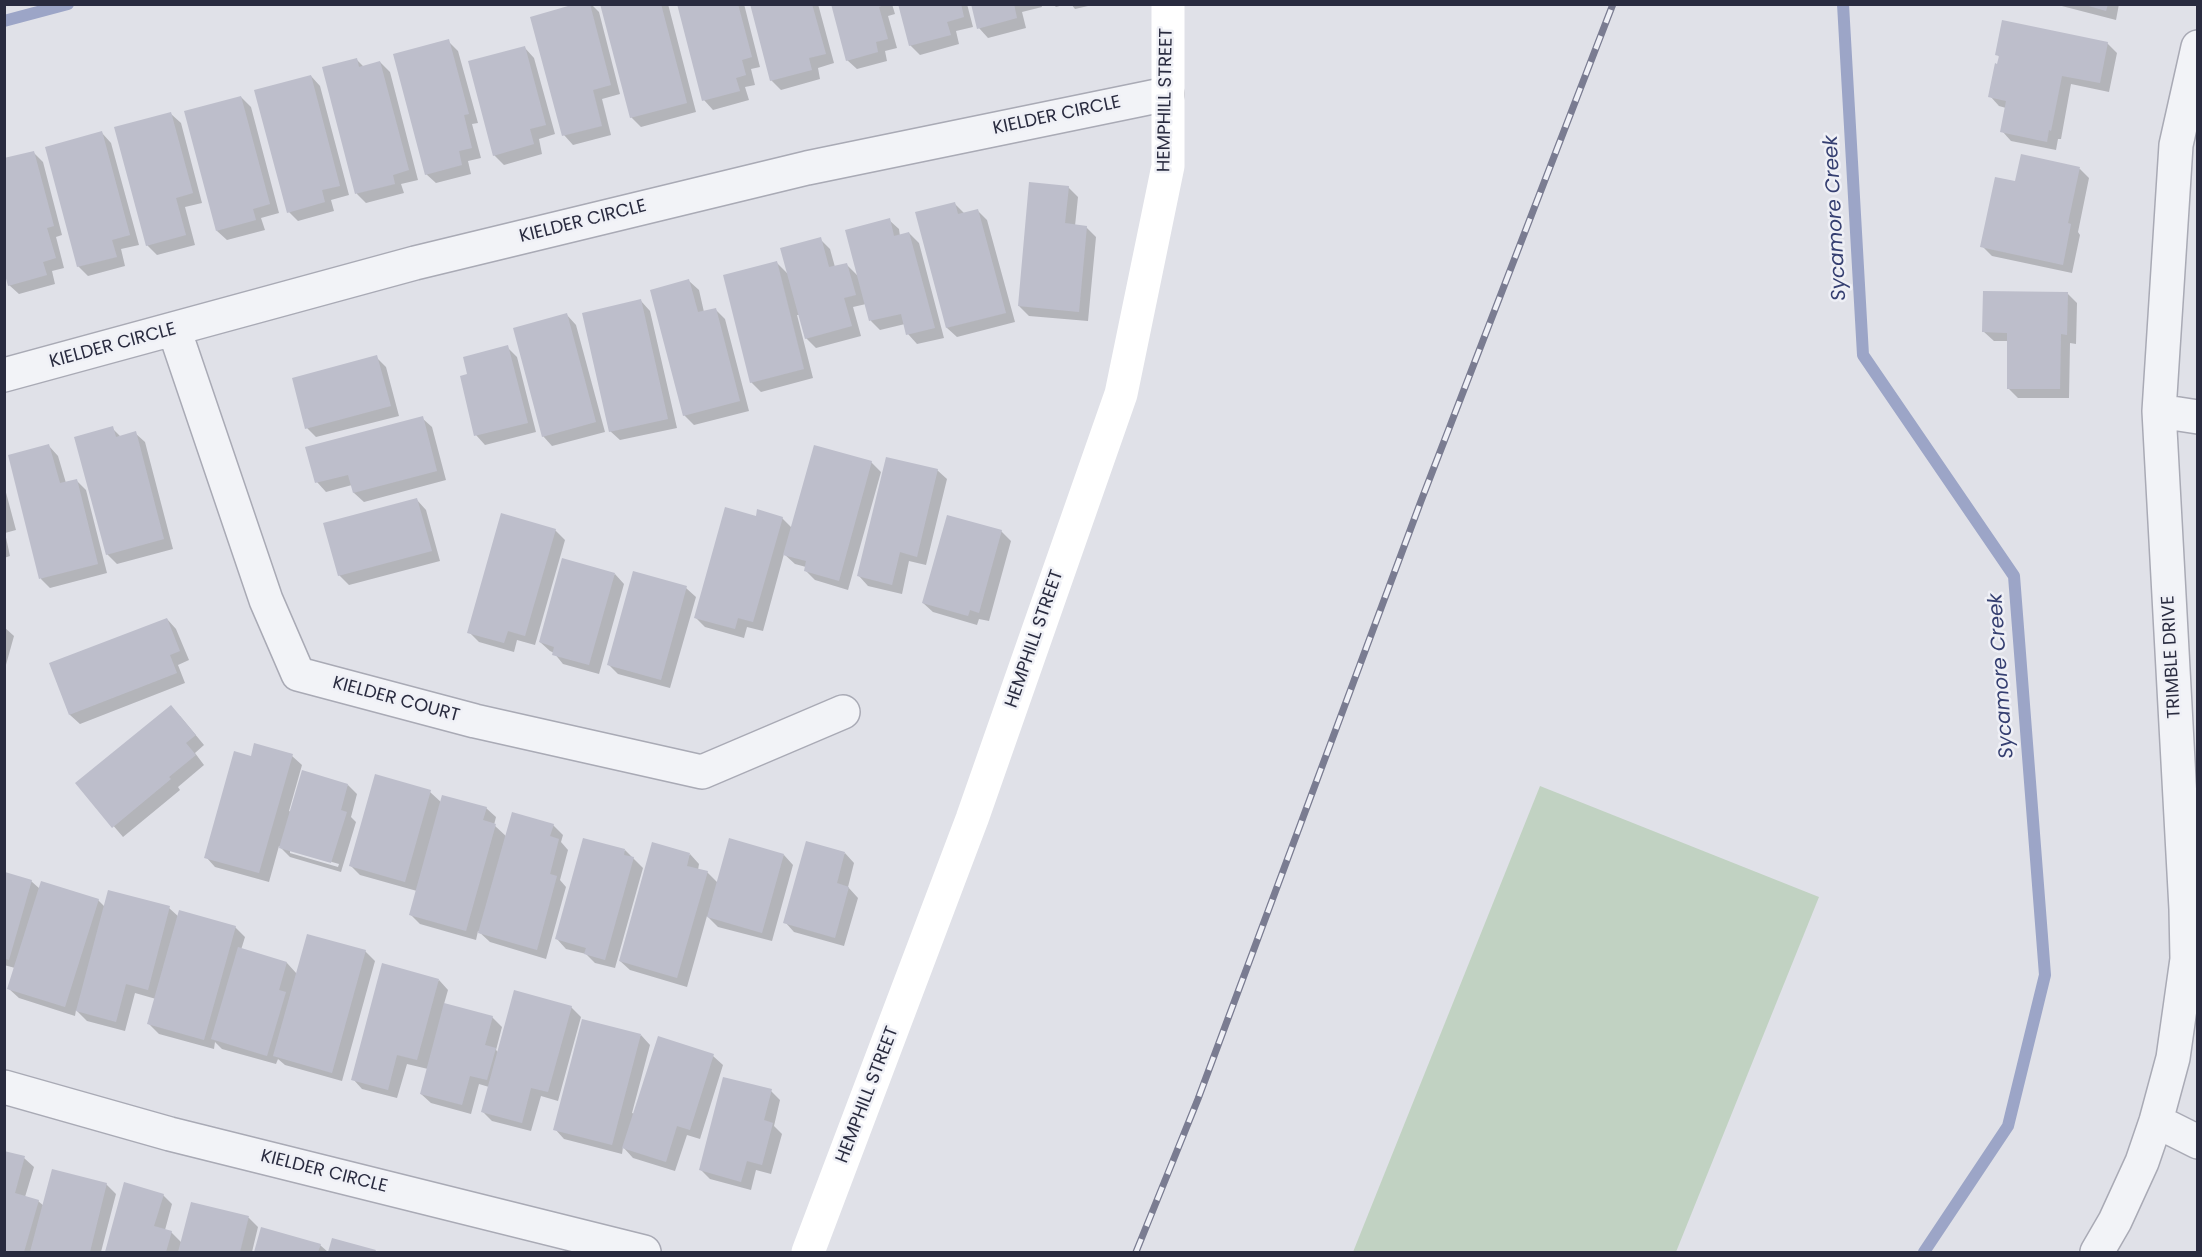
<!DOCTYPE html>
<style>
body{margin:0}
#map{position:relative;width:2202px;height:1257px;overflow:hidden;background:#e0e1e8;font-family:Poppins,sans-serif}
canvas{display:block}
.frame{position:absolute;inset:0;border:6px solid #292b3f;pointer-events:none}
</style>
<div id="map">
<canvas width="2202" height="1257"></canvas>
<div class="frame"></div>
</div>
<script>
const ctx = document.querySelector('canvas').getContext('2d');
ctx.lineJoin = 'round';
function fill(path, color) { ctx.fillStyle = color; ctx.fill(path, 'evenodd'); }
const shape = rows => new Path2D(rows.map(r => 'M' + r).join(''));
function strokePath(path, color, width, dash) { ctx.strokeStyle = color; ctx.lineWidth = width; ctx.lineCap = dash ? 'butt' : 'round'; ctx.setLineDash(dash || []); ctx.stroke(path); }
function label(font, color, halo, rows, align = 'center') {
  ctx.font = font + ' Poppins,sans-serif'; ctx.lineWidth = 5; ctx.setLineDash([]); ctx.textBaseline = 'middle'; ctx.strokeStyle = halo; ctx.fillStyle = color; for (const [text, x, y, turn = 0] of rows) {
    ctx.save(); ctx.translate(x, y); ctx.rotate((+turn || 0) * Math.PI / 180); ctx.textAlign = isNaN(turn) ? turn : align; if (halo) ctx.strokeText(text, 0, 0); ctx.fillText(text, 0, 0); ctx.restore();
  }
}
fill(shape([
 [1540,786,1819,897,1676,1252,1353,1252]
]), '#c1d2c2');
fill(shape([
 [581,4,591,4,599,12,620,94,602,99,611,135,573,145,564,135],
 [601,4,668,4,696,112,641,127,631,117],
 [678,4,744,4,760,67,751,69,755,85,745,87,749,100,713,110,704,100],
 [751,4,818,4,834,63,818,68,820,79,781,90,771,80],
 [832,4,892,4,895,14,888,16,897,48,885,51,887,61,857,69,847,60],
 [899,4,967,4,973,27,956,31,959,44,920,55,910,45],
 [972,4,1041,4,1042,7,1022,12,1026,28,988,38,979,28],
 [1053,4,1067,4,1056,7],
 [1071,4,1088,4,1088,6,1075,9],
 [2054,4,2119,4,2116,20],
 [448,41,458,51,478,123,472,124,481,158,468,161,471,174,436,183,426,174],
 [2107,43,2117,53,2109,92,2071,84,2061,139,2058,139,2056,150,2011,141,2002,131,2006,108,1999,106,1990,96,2000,58,1997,54],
 [525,48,534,58,555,134,539,139,542,154,504,165,494,155],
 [357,60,364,67,380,62,390,72,418,180,401,184,404,193,366,203,357,194,323,68],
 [311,76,320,86,349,195,331,200,334,211,298,221,289,212],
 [241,97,251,107,279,213,261,218,265,230,227,240,217,231],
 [171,114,181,123,202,203,185,207,195,245,157,255,147,245],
 [102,133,111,143,139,245,121,249,125,266,88,276,78,266],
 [33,152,43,162,62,235,56,237,64,268,52,271,55,284,19,294,9,285],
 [2080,169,2089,178,2078,232,2080,235,2072,273,1992,256,1982,246,2016,183],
 [1068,187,1078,197,1075,226,1086,227,1096,237,1088,321,1029,316,1019,306],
 [955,204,965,214,977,210,987,220,1015,322,957,337,947,328],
 [889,220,899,229,900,236,909,233,919,243,944,338,917,344,908,334,905,324,880,330,871,321,866,304,853,307,861,336,816,348,806,338,800,315,797,315,813,378,761,392,751,382,776,262,789,275,820,239,830,249,835,267,846,264,859,277],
 [689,281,699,290,704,312,715,309,725,319,749,411,694,425,684,415],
 [2067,293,2077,303,2076,344,2070,343,2069,398,2018,398,2008,388,2008,341,1994,341,1984,332],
 [641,301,650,311,677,428,620,440,610,431],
 [567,315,576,325,605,432,552,446,543,436],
 [507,347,517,357,536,432,485,445,476,435],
 [376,357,386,367,399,416,316,437,307,428],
 [422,418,432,427,446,480,364,502,354,493,352,485,326,492,317,482],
 [112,428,121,437,135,433,145,442,173,549,117,564,107,554],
 [49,446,58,456,66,483,76,480,86,490,107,573,50,588,41,579],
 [871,462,881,472,848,590,815,580,805,570,806,567,795,564,784,554,763,631,747,627,744,638,705,627,695,617,757,517,782,518,792,528],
 [937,470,947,479,926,565,909,561,902,594,868,586,859,576],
 [4,485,16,530,5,533,10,556,4,558],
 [417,500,426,510,440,561,349,585,339,575],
 [555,530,565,540,535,645,517,640,514,652,479,642,469,632],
 [1001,531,1011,541,989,621,979,619,977,625,933,612,923,603],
 [615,574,624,584,599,674,563,664,554,653,550,651,540,642],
 [686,588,696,597,670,688,618,674,608,664],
 [167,619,176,629,189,660,178,665,185,683,80,724,70,715,51,664],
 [4,627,14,636,4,672],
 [180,716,204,745,195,753,204,765,178,787,180,790,123,837,77,783],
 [292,756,302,765,289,811,291,812,348,785,357,794,351,817,356,822,341,872,290,857,279,846,269,882,215,867,206,857],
 [290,850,339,864,338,867,290,853],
 [430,792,442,803,486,808,496,817,494,825,507,837,553,825,563,835,561,842,568,850,560,880,566,887,546,959,490,942,478,931,476,940,420,924,411,915,417,891,360,875,351,866],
 [625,850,643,868,615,968,595,963,586,954,566,949,557,939],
 [845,853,854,863,848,887,858,898,844,946,794,932,785,922],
 [690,854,699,864,698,870,707,872,718,883,784,855,793,865,772,941,718,927,707,916,687,987,630,970,620,961],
 [4,873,31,881,40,889,98,900,105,907,169,908,179,917,235,927,245,937,241,950,287,963,297,974,365,951,375,961,342,1081,285,1065,278,1059,276,1064,222,1049,215,1042,214,1049,159,1034,149,1024,156,999,135,993,125,1031,87,1021,76,1010,75,1016,19,998,9,989,15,968,4,965],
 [439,980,448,990,444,1004,492,1017,502,1027,496,1050,499,1053,571,1007,581,1017,558,1101,541,1096,531,1131,492,1121,483,1112,489,1087,479,1084,471,1114,431,1103,421,1094,428,1069,407,1064,397,1098,362,1089,353,1079],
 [641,1035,650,1045,632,1113,635,1114,713,1056,723,1065,700,1139,687,1135,675,1171,633,1158,623,1147,622,1154,564,1139,555,1129],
 [771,1091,780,1100,774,1126,782,1134,771,1174,756,1170,751,1190,710,1179,701,1170],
 [4,1152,24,1158,34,1167,25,1197,38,1201,44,1206,106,1184,116,1194,101,1252,4,1252],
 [125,1184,163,1195,172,1204,165,1230,171,1232,182,1243,192,1203,249,1218,258,1227,252,1252,106,1252],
 [262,1229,320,1245,328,1252,256,1252],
 [333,1240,375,1251,376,1252,329,1252]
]), '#0003');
strokePath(shape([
 [1843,4,1863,355,2014,576,2045,975,2008,1126,1924,1252],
 [4,21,68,4]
]), '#9ca5c7', 12);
fill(shape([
 [575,4,590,4,611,85,593,90,602,126,562,136,530,17],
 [600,4,661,4,687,103,630,118],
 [677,4,738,4,752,57,742,60,746,75,736,78,740,91,702,101],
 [750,4,812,4,826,54,809,58,812,70,770,81],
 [831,4,886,4,879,7,888,39,876,42,878,52,846,61],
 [898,4,961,4,964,17,947,22,951,35,909,46],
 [971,4,1014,4,1017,18,977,29],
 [2082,4,2108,4,2106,11],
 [2002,20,2108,42,2100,83,2062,76,2051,131,2049,130,2047,142,2000,132,2006,101,1988,97,1995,63,1997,64,1999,56,1995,55],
 [449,39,469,114,464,115,472,148,459,151,462,165,425,175,393,54],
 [525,46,546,125,530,129,534,144,493,156,468,61],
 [357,58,359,67,380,61,409,170,393,175,395,184,355,194,322,67],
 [311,75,340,186,322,190,325,202,287,213,254,90],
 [241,96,270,204,253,209,256,220,216,231,184,111],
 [171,112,193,193,176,198,186,235,146,246,114,127],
 [102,131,130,235,112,240,117,257,77,267,45,147],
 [34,151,54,226,47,228,56,258,43,262,47,275,8,286,4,271,4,158],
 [2021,154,2080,167,2068,223,2071,224,2063,265,1980,247,1995,177,2015,181],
 [1029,182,1069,186,1065,223,1087,226,1079,312,1018,306],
 [955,202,958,214,978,209,1006,313,946,328,915,212],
 [890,218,894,236,909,232,935,328,906,335,901,314,869,321,845,230],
 [821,237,829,267,847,263,856,295,844,298,852,326,805,339,780,248],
 [777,261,804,369,750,383,723,275],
 [689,279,698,312,716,308,740,401,683,416,650,290],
 [1983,291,2068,292,2067,335,2061,334,2060,389,2007,389,2007,333,1982,332],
 [641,299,668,419,609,432,582,313],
 [567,313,596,422,542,437,513,328],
 [508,345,528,423,474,436,460,376,467,374,463,357],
 [377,355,391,406,305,429,292,378],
 [423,416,437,471,353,493,348,475,315,483,305,447],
 [113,426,116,437,136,431,164,539,106,555,74,437],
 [49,444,60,483,77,479,98,564,39,579,8,455],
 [814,445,872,461,839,581,804,571,806,561,783,555],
 [886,457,938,469,917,557,900,552,892,585,857,576],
 [417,498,432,551,338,576,323,523],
 [725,507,756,516,757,509,783,517,753,622,738,618,735,629,694,618],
 [501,513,556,529,525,636,508,631,504,643,467,633],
 [947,515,1002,530,979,613,970,610,968,616,922,603],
 [562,558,615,573,589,665,552,655,554,647,539,642],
 [633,571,687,586,661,680,607,665],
 [167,618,180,651,170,655,177,673,69,715,49,663],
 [171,705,196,735,186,743,196,755,169,777,171,779,112,828,75,783],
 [254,743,293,754,259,873,204,858,234,751,251,756],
 [302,770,348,784,341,810,347,812,331,863,279,848],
 [375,774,431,790,405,882,349,866],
 [442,795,487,807,483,820,496,824,466,931,409,915],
 [512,812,554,824,550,836,559,839,550,874,557,876,537,950,478,933],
 [583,838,625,849,624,855,634,857,605,960,584,954,586,948,555,939],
 [729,838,784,854,762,933,707,917],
 [806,841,845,852,837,883,849,887,835,938,783,923],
 [652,842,690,853,687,866,708,871,677,978,619,961],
 [5,872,32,880,9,960,5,959],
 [41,881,99,899,65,1007,7,989],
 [108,890,170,906,148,990,126,984,116,1022,76,1011],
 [179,910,236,926,204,1040,147,1024],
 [307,934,366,950,332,1073,273,1056],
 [238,947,287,962,279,990,286,992,267,1056,211,1039],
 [382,963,439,979,417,1060,397,1055,388,1090,351,1080],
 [514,990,572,1006,548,1092,531,1088,522,1123,481,1112],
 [444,1003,493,1016,485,1045,496,1048,487,1080,470,1076,462,1105,420,1094],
 [582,1019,641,1034,612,1145,553,1130],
 [658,1036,714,1054,690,1130,677,1126,666,1162,622,1148],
 [723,1077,772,1089,764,1120,773,1123,762,1165,747,1161,741,1182,699,1170],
 [4,1151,25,1156,15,1193,39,1200,24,1252,4,1252],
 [52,1169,107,1183,90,1252,30,1252],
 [124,1182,164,1194,154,1226,172,1231,166,1252,105,1252],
 [191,1202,249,1216,240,1252,178,1252],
 [261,1227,321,1244,318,1252,254,1252],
 [332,1238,376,1250,375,1252,328,1252]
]), '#bdbecb');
const street = shape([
 [174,329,266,600,298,674,475,721,702,772,843,712],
 [4,375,415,263,807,168,1167,94],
 [2159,411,2198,417],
 [4,1087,170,1134,644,1252],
 [2156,1121,2198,1142],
 [2097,1252,2115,1221,2142,1162,2156,1121,2173,1058,2187,959,2186,909,2159,411,2176,145,2198,47]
]);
strokePath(street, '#a9aab5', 36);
strokePath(street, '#f2f3f7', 33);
strokePath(shape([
 [808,1252,972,819,1121,394,1168,166,1168,4]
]), '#fff', 33);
const rail = shape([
 [1136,1252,1198,1099,1421,501,1613,4]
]);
strokePath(rail, '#7a7c91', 7);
strokePath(rail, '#eff0f6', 4.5, [14]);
label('18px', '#292b3f', '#eff0f6', [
 ["HEMPHILL STREET",1166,100,-89],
 ["KIELDER CIRCLE",1057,116,-12],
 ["KIELDER CIRCLE",583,222,-14],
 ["KIELDER CIRCLE",113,346,-15],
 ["HEMPHILL STREET",1035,639,-71],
 ["TRIMBLE DRIVE",2172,657,-93],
 ["KIELDER COURT",396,700,15],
 ["HEMPHILL STREET",868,1095,-69],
 ["KIELDER CIRCLE",324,1172,14]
]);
label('italic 20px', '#353f71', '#eff0f6', [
 ["Sycamore Creek",1836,218,-93],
 ["Sycamore Creek",2002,676,-94]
]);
</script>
